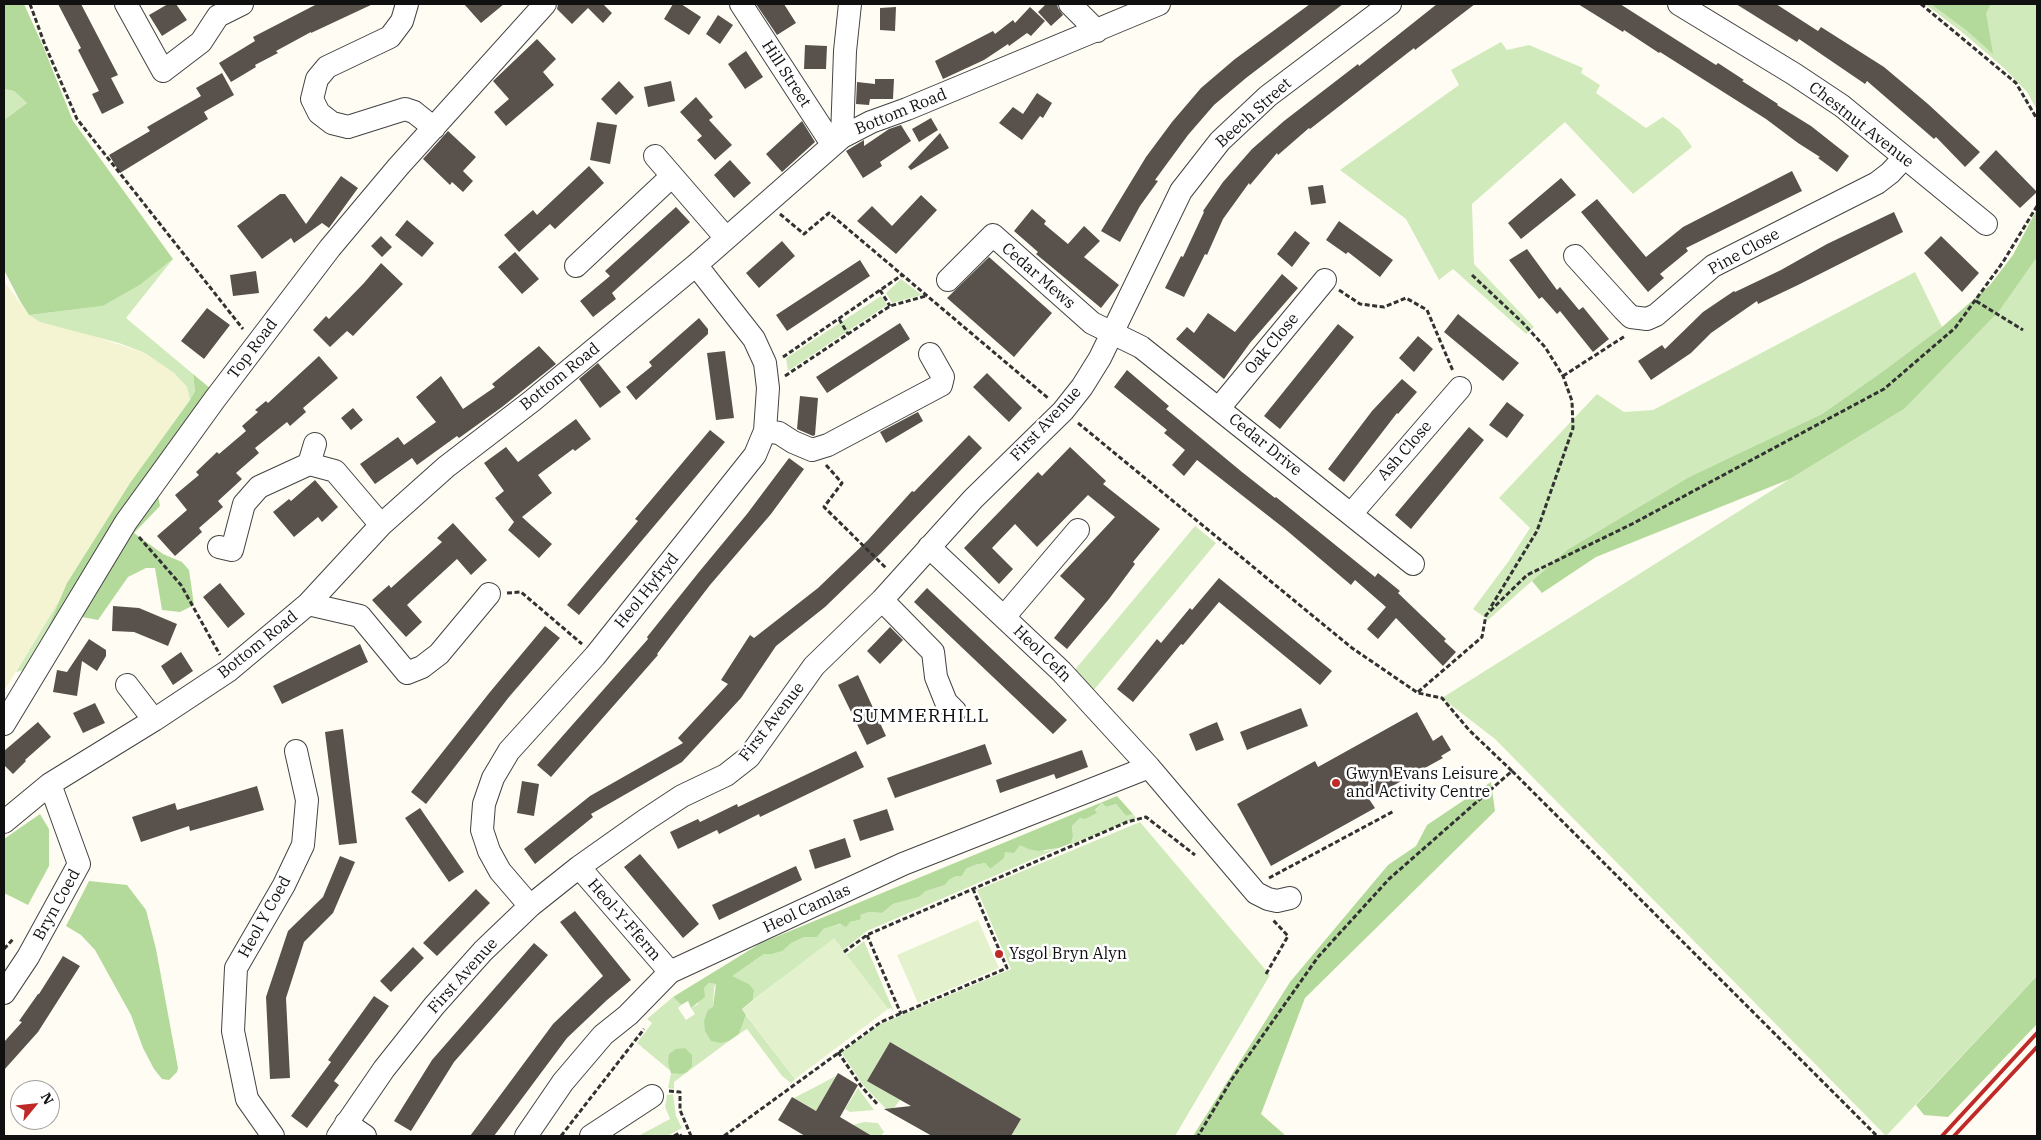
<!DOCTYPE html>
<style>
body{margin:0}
#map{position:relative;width:2041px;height:1140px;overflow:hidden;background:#fffdf3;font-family:"IBM Plex Serif",serif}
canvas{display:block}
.frame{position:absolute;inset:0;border:5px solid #101010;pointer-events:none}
.north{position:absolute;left:10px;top:1080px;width:50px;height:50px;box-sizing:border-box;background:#fff;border:1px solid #9f9f9f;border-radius:50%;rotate:62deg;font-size:14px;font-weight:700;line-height:20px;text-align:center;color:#101010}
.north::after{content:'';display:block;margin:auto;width:18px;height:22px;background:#bf2928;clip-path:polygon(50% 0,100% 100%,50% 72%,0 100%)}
</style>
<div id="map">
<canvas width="2041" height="1140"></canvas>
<div class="frame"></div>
<div class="north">N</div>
</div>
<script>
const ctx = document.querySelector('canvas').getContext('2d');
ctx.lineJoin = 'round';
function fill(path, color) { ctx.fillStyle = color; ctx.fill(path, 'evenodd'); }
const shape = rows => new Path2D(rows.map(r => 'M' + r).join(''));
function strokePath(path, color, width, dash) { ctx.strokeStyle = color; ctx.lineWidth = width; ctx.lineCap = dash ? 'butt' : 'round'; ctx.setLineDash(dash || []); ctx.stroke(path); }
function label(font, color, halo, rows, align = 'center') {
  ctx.font = font + ' "IBM Plex Serif",serif'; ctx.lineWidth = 5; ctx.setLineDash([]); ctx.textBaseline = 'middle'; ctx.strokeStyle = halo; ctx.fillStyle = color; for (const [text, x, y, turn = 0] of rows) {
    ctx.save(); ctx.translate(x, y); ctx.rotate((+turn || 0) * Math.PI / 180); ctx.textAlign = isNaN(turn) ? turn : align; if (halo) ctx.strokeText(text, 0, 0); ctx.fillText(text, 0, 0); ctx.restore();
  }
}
fill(shape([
 [4,281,29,315,145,353,174,373,187,387,190,400,130,483,67,583,59,601,4,691]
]), '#f5f4d2');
fill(shape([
 [1925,4,2037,4,2037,110,2027,92,2004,68,1963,33],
 [1501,42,1507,50,1529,45,1583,68,1581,73,1600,85,1596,93,1646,128,1663,117,1680,130,1692,147,1633,194,1565,122,1472,204,1474,264,1534,327,1526,334,1453,269,1439,280,1406,219,1340,170,1459,85,1451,70],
 [4,89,14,91,27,103,4,120],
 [2037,257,2037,976,1886,1136,1495,739,1442,698,1790,479,1904,409],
 [173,259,126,318,193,374,195,391,190,400,187,387,174,373,145,353,119,343,40,322,29,315,103,306,140,285],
 [1915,272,1942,327,1882,372,1822,414,1689,477,1567,550,1488,620,1473,609,1508,562,1530,528,1499,498,1597,394,1624,412,1653,410],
 [901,279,922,295,892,303,886,293],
 [881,296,887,305,788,371,786,358],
 [1195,526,1216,543,1093,691,1073,672],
 [59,601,48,627,50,641,32,668,16,672],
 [1102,803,1106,807,1116,804,1126,816,1133,814,1136,818,1070,845,1073,836,1072,826,1080,818,1096,813,1095,811],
 [1140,822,1270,975,1175,1136,1011,1136,1021,1119,890,1042,874,1069,877,1086,900,1100,894,1108,886,1109,863,1085,841,1052,881,1024,1011,969,977,890],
 [1021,844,1046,851,1059,848,867,931,843,950,834,939,753,1000,754,990,749,984,731,976,764,954,804,937,817,937,822,929,859,920,860,915,869,912,882,913,893,904,919,897,926,891,945,885,949,880,956,876,962,876,966,869,975,865,985,863,990,869,1005,852],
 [864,941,894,1012,891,1008,888,1009,846,955],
 [709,983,716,984,714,988,713,1008,722,1043,729,1041,674,1082,674,1089,668,1088,671,1073,673,1073,637,1043,652,1023,647,1019,673,997,681,1005,678,1008,686,1020,695,1014,691,1008,698,1004,704,988],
 [746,1015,795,1079,791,1083,782,1076,747,1029,739,1034],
 [836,1076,816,1111,794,1098],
 [858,1088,874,1110,850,1112,845,1109],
 [673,1094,676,1116,682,1128,667,1136,638,1136,670,1119,665,1107,667,1095],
 [864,1122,878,1123,884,1132,881,1136,872,1136,853,1125]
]), '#d1eabc');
fill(shape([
 [4,4,24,4,43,46,73,121,173,259,140,285,103,306,29,315,20,301,4,270,4,120,27,103,14,91,4,89],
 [1931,4,1991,4,1986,13,1993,54,1966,30],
 [2037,209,2037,257,1999,311,1904,409,1790,479,1596,557,1542,593,1532,581,1567,550,1689,477,1822,414,1882,372,1942,327,1990,285,2013,255],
 [193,374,211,389,156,484,160,506,134,533,163,554,182,562,189,570,194,605,180,612,162,610,155,568,146,568,128,577,98,620,82,617,69,617,50,641,48,627,67,583,130,483,190,400,195,391],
 [1491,782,1495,811,1305,998,1261,1114,1286,1136,1193,1136,1290,982,1388,865,1416,846,1427,825],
 [1117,796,1133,814,1126,816,1116,804,1106,807,1102,803,1095,810,1097,813,1085,819,1080,818,1072,826,1073,836,1071,843,1059,848,1038,851,1028,849,1020,845,1014,853,1005,852,1004,858,990,869,985,863,975,865,966,869,962,876,956,876,949,880,945,885,926,891,919,897,893,904,882,913,869,912,860,915,861,918,859,920,850,922,846,927,840,924,823,929,817,937,804,937,791,943,782,951,771,954,764,954,732,976,749,984,754,990,753,1000,742,1009,746,1015,739,1034,729,1041,722,1043,711,1041,705,1031,704,1021,708,1010,713,1007,716,984,709,983,704,988,705,997,691,1008,688,1001,681,1005,673,997,761,943],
 [40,814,49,829,49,866,28,905,4,893,4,839],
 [89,881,127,885,146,910,156,949,178,1068,177,1072,169,1080,162,1079,154,1069,143,1048,131,1015,95,950,81,935,66,926],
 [2037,976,2037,1024,1948,1117,1924,1115,1916,1105],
 [685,1048,692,1055,692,1066,687,1072,682,1074,671,1073,668,1063,669,1054,676,1049]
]), '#b4da9b');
fill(shape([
 [978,920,999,968,918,1003,897,955],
 [834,938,888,1009,795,1079,742,1009]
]), '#e3f1cd');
fill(shape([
 [58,4,81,4,118,75,111,78,124,103,102,114,92,94,99,91,78,50,81,48],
 [168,4,176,4,187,20,162,36,149,15],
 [317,4,373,4,311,33,311,32,276,51,278,53,255,65,256,67,231,82,219,63,255,41,253,37],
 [464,4,504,4,481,23],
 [558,4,603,4,612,13,603,23,588,8,572,24,557,9],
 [673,4,681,4,701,17,689,35,664,19],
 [756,4,784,4,796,23,777,35],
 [1046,4,1057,4,1058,8,1063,15,1051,26,1038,12],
 [1310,4,1343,4,1246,78,1214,105,1188,135,1155,180,1158,181,1140,206,1120,242,1101,231,1146,157,1172,122,1201,88,1235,59],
 [1437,4,1475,4,1415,50,1414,48,1310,129,1309,128,1278,155,1277,153,1250,185,1249,183,1223,219,1207,255,1205,254,1184,297,1165,288,1181,256,1183,257,1204,212,1203,211,1223,182,1252,149,1284,121,1358,64,1359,66],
 [1578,4,1620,4,1716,65,1718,63,1744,80,1742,81,1778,104,1777,105,1811,126,1849,156,1837,172,1818,158,1820,157,1798,143,1766,119,1660,52,1659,53,1624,30,1623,32],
 [1736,4,1776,4,1818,31,1821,27,1884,67,1928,104,1980,152,1965,167,1936,137,1934,139,1867,81,1865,84,1799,39,1797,42],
 [896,7,895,31,880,30,880,8],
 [1030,7,1045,21,1031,36,1027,33,1009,46,1008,44,984,60,943,79,935,61,993,31,995,34,1013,20,1015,23],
 [718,15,733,25,720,44,706,34],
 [537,39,556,59,543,72,554,85,506,126,494,112,509,99,493,81],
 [805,45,827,46,826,69,804,69],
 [746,51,763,77,745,89,728,64],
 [222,73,234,95,204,112,208,119,120,173,109,155,150,131,147,127,201,96,196,88],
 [875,79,894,79,893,99,870,99,869,105,856,104,857,82,875,84],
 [619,81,634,97,616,115,601,99],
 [671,81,675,101,648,107,644,87],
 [1037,93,1052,103,1043,118,1040,116,1022,140,999,123,1013,107,1023,114],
 [696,97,713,117,709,120,732,145,715,160,697,140,702,136,680,112],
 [931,118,938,130,919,142,912,129],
 [802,121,815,142,782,172,766,154],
 [597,122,617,125,610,164,590,160],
 [901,125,911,141,880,162,882,166,863,178,846,151,864,140,864,146,889,129],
 [448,131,476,157,463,171,473,181,463,192,452,182,450,185,423,159],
 [940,133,949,148,911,170,908,167],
 [1996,150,2037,192,2020,208,1979,168],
 [730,160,751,183,734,198,714,175],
 [589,166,604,183,555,229,550,224,519,252,504,235,533,210,537,215],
 [1792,171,1802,191,1686,248,1688,251,1660,274,1664,278,1648,292,1581,212,1597,199,1646,257,1683,227],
 [341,176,358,188,329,228,322,223,294,243,291,238,262,259,237,226,280,194,285,194,306,224],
 [1561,178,1576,195,1521,239,1508,223],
 [1323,185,1326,203,1311,205,1308,187],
 [921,195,937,210,896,254,857,221,872,206,892,226],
 [676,207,690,222,612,293,616,299,593,317,580,301,610,276,605,271],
 [1032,209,1046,221,1044,224,1068,244,1084,226,1100,241,1084,257,1119,285,1101,308,1036,254,1038,252,1014,231],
 [1894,212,1903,232,1798,285,1758,304,1757,301,1711,333,1691,353,1651,380,1638,361,1662,345,1665,349,1703,312,1734,291,1735,292,1781,270,1827,244],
 [407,220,434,243,422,257,395,235],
 [1339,221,1393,260,1380,277,1348,252,1346,254,1326,240],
 [1295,231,1310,243,1292,267,1277,254],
 [381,236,392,247,382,257,371,246],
 [1941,236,1979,273,1962,292,1924,253],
 [782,241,795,256,759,288,746,273],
 [1527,249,1557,290,1560,287,1579,310,1583,307,1609,339,1593,352,1560,311,1557,314,1542,297,1539,299,1509,260],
 [515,252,539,279,522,294,498,267],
 [989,257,1052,313,1014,357,947,298],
 [860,260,870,276,787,331,776,315],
 [381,263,403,284,353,336,347,331,330,347,313,330,326,316,329,319,364,283],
 [256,271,259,293,233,296,230,275],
 [1282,274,1298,288,1250,343,1224,379,1176,339,1187,327,1194,333,1208,313,1235,332],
 [207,308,230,325,204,359,181,341],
 [1458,314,1519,363,1503,381,1444,332],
 [699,318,708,329,708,334,636,400,626,387,652,366,649,362],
 [900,323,910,339,827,393,816,377],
 [1338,324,1354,337,1280,429,1264,416],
 [1418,336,1433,349,1414,372,1399,358],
 [539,346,556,364,502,407,459,438,457,436,417,465,412,458,375,484,360,464,398,437,404,445,436,422,416,397,441,376,463,409,495,387,492,384],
 [725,351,734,418,716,420,707,353],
 [319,356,338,378,303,408,306,412,290,426,287,422,255,448,259,453,236,473,242,479,218,501,223,507,199,528,202,532,175,556,157,536,187,510,175,495,199,475,196,472,217,452,219,454,246,431,242,426,258,412,255,410,266,401,268,403],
 [598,363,621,392,600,408,579,379],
 [1127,370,1169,406,1166,409,1242,472,1275,498,1276,497,1375,577,1378,573,1400,591,1398,593,1446,639,1444,641,1456,652,1443,666,1396,618,1378,639,1367,629,1386,607,1355,580,1351,585,1285,529,1197,460,1184,476,1172,465,1185,450,1164,433,1167,430,1114,387],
 [987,373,1022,408,1009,422,973,387],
 [1402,379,1417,392,1398,414,1397,413,1344,482,1328,469,1372,411],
 [800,396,818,398,815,435,813,436,797,429],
 [1507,402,1524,415,1507,438,1489,425],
 [353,408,363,420,351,430,341,418],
 [918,412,923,421,886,443,880,432],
 [576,419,591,439,575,451,573,449,538,475,552,493,522,517,552,544,539,558,508,530,514,522,495,498,504,491,484,463,506,447,518,462],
 [1469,427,1484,440,1411,529,1395,515],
 [710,430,725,442,579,615,567,605,638,521,635,519],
 [969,435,982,448,881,553,825,607,776,646,741,698,682,762,591,814,593,817,535,864,524,849,590,796,683,743,678,738,728,684,721,680,750,635,754,638,818,588,868,540,912,491,914,492],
 [1070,447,1106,481,1103,484,1160,529,1133,562,1135,564,1109,599,1067,649,1054,638,1085,599,1060,576,1115,517,1088,495,1037,547,1015,524,992,548,1013,569,999,584,964,548,1038,472,1042,476],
 [789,458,804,469,771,514,710,585,657,654,658,655,551,777,537,765,648,639,647,637,699,572,747,514],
 [315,480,338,507,322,522,318,517,294,537,273,512,289,499,291,501],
 [453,523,487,560,471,575,457,559,407,605,422,622,406,637,372,600,389,585,391,588,442,542,437,538],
 [1219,578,1332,671,1320,685,1219,602,1183,645,1181,644,1133,702,1117,689,1157,639,1161,643,1190,608,1192,610],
 [220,583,245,614,228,628,203,597],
 [927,588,1067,720,1053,734,914,602],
 [113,606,139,608,177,624,168,646,134,632,112,631],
 [545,626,560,638,509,697,426,804,411,792,490,692],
 [890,627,903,640,880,664,867,651],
 [89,639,106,650,106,656,97,671,82,661,77,696,53,692,57,670,67,672],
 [360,644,368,662,282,704,273,686],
 [181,652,193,671,173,685,161,666],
 [858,675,886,736,867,745,838,685],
 [95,703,105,723,83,733,73,713],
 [1301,708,1308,726,1247,750,1240,732],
 [1417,712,1433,741,1442,735,1451,750,1441,756,1443,758,1369,799,1375,808,1271,866,1237,804,1315,761,1318,767],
 [38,722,51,737,25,760,26,761,13,774,4,765,4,751],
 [1217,722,1224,740,1196,751,1189,734],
 [343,729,357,843,339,845,325,732],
 [985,744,992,764,895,798,887,778],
 [1082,750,1088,767,1056,779,1054,774,1000,793,996,780],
 [856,751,864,767,760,817,759,814,719,834,717,830,678,849,670,832,698,819,700,822,737,804,738,807],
 [522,781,539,784,534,816,517,813],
 [257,786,264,810,190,831,189,826,141,842,132,817,175,803,177,810],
 [420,808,464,872,449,882,405,818],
 [887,809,894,830,860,841,853,820],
 [845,838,851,857,815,869,809,850],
 [640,854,699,924,683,938,624,867],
 [340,856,355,862,333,913,304,942,286,998,290,1078,270,1079,266,997,288,931,323,897],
 [796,866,802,880,719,920,712,905],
 [476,889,490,903,437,956,423,943],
 [575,911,631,980,607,1000,567,1038,494,1136,470,1136,553,1024,603,976,560,922],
 [534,943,548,955,454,1062,411,1131,394,1121,432,1060],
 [413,947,424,958,391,992,380,981],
 [63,956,80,966,38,1032,4,1070,4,1042,22,1022,19,1021,38,994,39,994],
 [374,996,389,1006,334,1081,339,1085,307,1128,291,1116,331,1062,328,1060],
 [890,1042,1021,1119,1011,1136,932,1136,884,1109,911,1106,867,1081],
 [838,1073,858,1085,840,1117,872,1136,805,1136,778,1120,792,1097,816,1111]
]), '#58514c');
const minor = shape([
 [126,4,163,71,201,42,218,16,242,4],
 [407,4,402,21,390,37,327,67,317,79,312,99,319,113,332,123,348,127,405,109,414,112,434,128],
 [741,4,832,144],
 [1070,4,1097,31],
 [1679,4,1794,74,1842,106,1986,224],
 [842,137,845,51,850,4],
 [655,156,726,238],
 [1575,256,1624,310,1631,317,1647,319,1656,315,1713,266,1877,183,1890,173,1904,158],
 [576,266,672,176],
 [948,280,993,235,1092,323,1141,347,1413,564],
 [1219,408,1325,280],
 [765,431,779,433,793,442,812,450,828,445,941,385,943,377,930,354],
 [309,464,315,444],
 [1351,514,1460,388],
 [219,547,232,550,244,504,259,487,309,464,335,471,381,525],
 [929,547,1061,671,1149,767,1256,893,1268,899,1277,901,1290,898],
 [882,600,933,652,936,677,946,702,955,711],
 [308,604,360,616,407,673,422,667,439,654,489,594],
 [1004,617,1078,530],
 [127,685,154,720],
 [4,724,126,522,215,399,330,248,398,167,545,4],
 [4,822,50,784,154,720,228,671,308,604,381,525,446,467,532,401,696,265,842,137,871,122,907,109,1159,4],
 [579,867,670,972],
 [530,906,500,871,489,851,482,830,484,804,493,778,509,751,595,656,755,455,765,431,768,388,765,363,754,339,696,265],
 [4,993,28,957,79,864,50,784],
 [346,1123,365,1136],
 [273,1136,247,1099,233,1031,236,968,284,885,303,845,307,800,296,751],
 [338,1136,384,1069,434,1006,483,951,530,906,579,867,644,821,682,796,726,775,749,757,814,666,882,600,973,499,1063,411,1082,387,1100,358,1181,191,1220,141,1268,96,1390,4],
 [526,1136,563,1082,603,1035,628,1015,670,972,903,864,1149,767],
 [591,1136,652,1096]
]);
strokePath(minor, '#434343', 24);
strokePath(shape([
 [30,4,45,45,77,119,243,329],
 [1921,4,2016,83,2037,119],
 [780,214,804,234,829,213,1048,398],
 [1472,275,1522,322,1545,347,1563,376,1572,401,1573,428,1537,531,1489,610],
 [880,290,890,306],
 [1339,290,1360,304,1384,307,1406,298,1427,310,1453,371],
 [1976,301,2023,330],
 [839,319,848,334],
 [783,357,902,275],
 [785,376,890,306,926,296],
 [1563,376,1625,336],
 [1078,423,1352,648,1418,693,1442,698,1469,730,1512,771,1389,879,1318,957,1232,1079,1198,1136],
 [826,465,842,483,824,507,886,568],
 [139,537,181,585,220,655],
 [507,593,521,592,582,644],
 [1418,692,1482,637,1486,615,1527,575,1632,524,1884,389,1955,328,2003,262,2037,206],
 [1512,771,1877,1136],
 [1269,878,1394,811],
 [867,935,901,1014],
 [4,949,14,938],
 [844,952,867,935,1127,822,1146,817,1195,855],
 [1266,974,1288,936,1273,920],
 [838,1052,861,1086,878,1105],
 [669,1091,680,1092,680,1110,691,1136],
 [561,1136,644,1029],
 [674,1136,679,1133,681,1136],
 [724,1136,881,1022,1007,968,973,889]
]), '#323232', 3, [5, 2.5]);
strokePath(minor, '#fff', 22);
strokePath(shape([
 [1942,1136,2037,1033],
 [1954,1136,2037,1047]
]), '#bf2928', 4);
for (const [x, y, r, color] of [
 [1336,783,5,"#bf2928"],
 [999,954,5,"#bf2928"]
]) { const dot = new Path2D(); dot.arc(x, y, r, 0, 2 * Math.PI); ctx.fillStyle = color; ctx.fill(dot); strokePath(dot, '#fff', 2); }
label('16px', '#101010', '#fff', [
 ["Hill Street",786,74,57],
 ["Bottom Road",901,112,-22],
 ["Beech Street",1254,113,-42],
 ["Chestnut Avenue",1861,125,38],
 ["Pine Close",1744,252,-29],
 ["Cedar Mews",1038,276,41],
 ["Oak Close",1272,344,-50],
 ["Top Road",253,349,-53],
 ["Bottom Road",560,377,-39],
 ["First Avenue",1046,424,-47],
 ["Cedar Drive",1265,445,39],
 ["Ash Close",1405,451,-49],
 ["Heol Hyfryd",647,591,-51],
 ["Bottom Road",258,645,-39],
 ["Heol Cefn",1042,654,44],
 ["First Avenue",772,722,-52],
 ["Bryn Coed",57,905,-61],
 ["Heol Camlas",807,909,-25],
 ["Heol Y Coed",265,917,-61],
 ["Heol-Y-Fferm",624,920,49],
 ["First Avenue",463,976,-48]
]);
label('16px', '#101010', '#fff', [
 ["Gwyn Evans Leisure",1346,774],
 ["and Activity Centre",1346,792],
 ["Ysgol Bryn Alyn",1009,954]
], 'left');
ctx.letterSpacing = '1px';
label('19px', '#101010', '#fff', [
 ["SUMMERHILL",921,717]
]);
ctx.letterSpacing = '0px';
</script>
